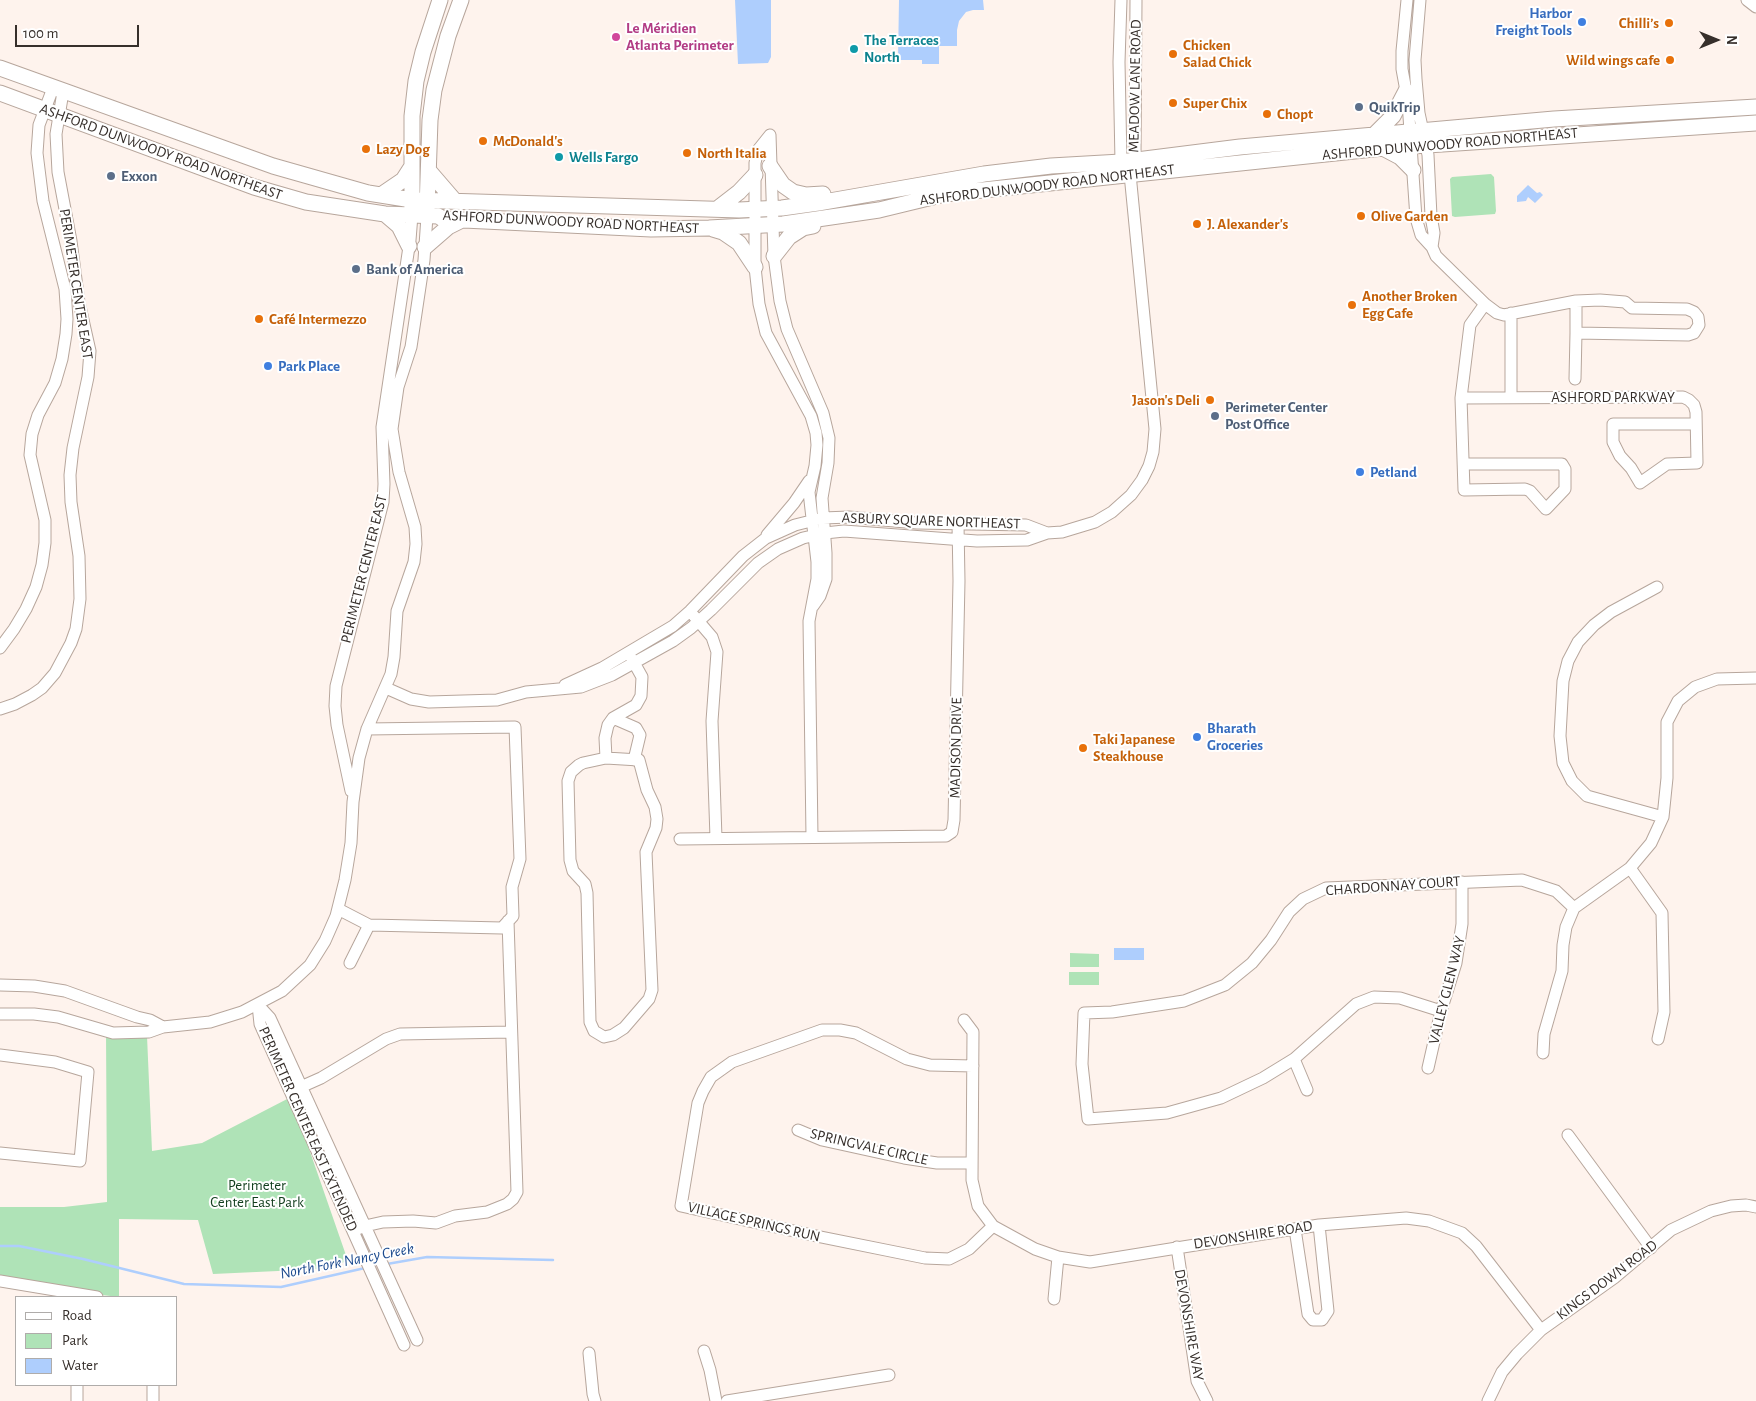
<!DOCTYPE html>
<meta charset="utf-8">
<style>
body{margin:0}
#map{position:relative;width:1756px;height:1401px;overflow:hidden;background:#fef3ed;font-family:"Alegreya Sans",sans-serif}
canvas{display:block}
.legend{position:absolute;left:15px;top:1296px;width:162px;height:90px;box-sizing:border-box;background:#fff;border:1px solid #afacaa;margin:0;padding:6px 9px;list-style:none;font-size:15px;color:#362f2b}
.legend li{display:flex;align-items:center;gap:10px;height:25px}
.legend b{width:25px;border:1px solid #afacaa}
.north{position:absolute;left:1691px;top:15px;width:50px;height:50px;-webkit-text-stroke:4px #fff;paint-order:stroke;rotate:90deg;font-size:14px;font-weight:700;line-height:20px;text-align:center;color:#362f2b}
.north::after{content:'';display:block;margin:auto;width:18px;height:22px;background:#362f2b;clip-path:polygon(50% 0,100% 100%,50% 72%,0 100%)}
.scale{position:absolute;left:15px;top:25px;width:124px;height:22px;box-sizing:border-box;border:2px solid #362f2b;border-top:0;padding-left:6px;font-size:15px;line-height:18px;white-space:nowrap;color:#362f2b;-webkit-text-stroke:4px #fff;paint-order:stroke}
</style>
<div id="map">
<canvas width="1756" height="1401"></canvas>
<ul class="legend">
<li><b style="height:6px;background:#fff"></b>Road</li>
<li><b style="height:14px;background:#afe3b7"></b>Park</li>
<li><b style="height:14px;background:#aecefd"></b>Water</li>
</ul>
<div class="north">N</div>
<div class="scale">100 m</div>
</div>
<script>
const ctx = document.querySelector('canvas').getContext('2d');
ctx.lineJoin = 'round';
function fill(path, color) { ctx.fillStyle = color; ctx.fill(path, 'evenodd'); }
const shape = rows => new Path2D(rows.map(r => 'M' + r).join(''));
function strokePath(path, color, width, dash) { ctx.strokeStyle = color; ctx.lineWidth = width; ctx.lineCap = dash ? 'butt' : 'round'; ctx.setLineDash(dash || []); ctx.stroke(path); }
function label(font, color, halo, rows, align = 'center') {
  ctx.font = font + ' "Alegreya Sans",sans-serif'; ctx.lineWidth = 4; ctx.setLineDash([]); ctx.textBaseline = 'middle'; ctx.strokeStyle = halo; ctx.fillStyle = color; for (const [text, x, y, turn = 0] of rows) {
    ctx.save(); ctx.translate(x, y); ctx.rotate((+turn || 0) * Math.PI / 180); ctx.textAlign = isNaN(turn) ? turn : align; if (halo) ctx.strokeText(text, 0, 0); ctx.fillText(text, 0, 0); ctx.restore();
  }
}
fill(shape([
 [1491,174,1494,177,1496,211,1495,214,1455,217,1452,216,1450,179,1452,177],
 [1070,953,1099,954,1099,967,1070,967],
 [1069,972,1099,972,1099,985,1069,985],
 [106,1031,147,1036,152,1151,202,1143,291,1097,348,1261,321,1269,213,1274,198,1220,119,1219,119,1297,0,1283,0,1207,64,1207,107,1202]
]), '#afe3b7');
fill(shape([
 [735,0,771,0,771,57,768,63,738,64],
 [899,0,983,0,984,10,973,10,966,12,959,21,957,30,957,46,939,46,939,64,922,64,922,60,898,60],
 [1528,185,1537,193,1540,192,1543,195,1535,203,1528,197,1526,201,1517,202,1517,196],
 [1114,948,1144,948,1144,960,1114,960]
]), '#aecefd');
strokePath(shape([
 [0,1246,19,1246,83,1259,184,1284,281,1287,365,1268],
 [387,1264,427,1257,553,1260]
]), '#aecefd', 2.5);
const minor = shape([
 [1121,0,1119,62,1121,162,1125,167],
 [1407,0,1402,51,1402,69,1408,102,1416,218,1421,235,1432,247,1436,256,1485,304,1497,313,1504,315,1576,301,1600,300,1625,302,1632,308,1687,309,1694,312,1698,317,1699,325,1694,333,1688,335,1576,333,1575,379],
 [1420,0,1415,60,1416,79,1419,113,1428,155,1431,216,1434,233,1432,247],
 [1747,0,1756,7],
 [770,135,758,150,755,163,755,267,759,304,766,333,811,416,816,433,817,445,815,466,809,492,817,562,817,579,809,621,812,837],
 [770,135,774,256,780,301,787,329,823,413,829,438,828,463,822,498,826,553,826,579,820,596,813,606],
 [1576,301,1576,333],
 [1511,397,1511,313],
 [1461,398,1683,397,1689,400,1694,405,1696,412,1697,463,1667,464,1640,483,1631,468,1620,456,1613,442,1613,424,1696,424],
 [1464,464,1562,464,1565,469,1565,489,1546,509,1530,491,1525,489,1464,490,1461,398,1470,325,1485,304],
 [767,535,794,503,809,481],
 [1657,587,1611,612,1594,625,1578,642,1568,661,1563,681,1560,736,1563,763,1572,781,1587,796,1663,817],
 [694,616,712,637,717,652,712,721,716,838],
 [0,648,14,629,26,609,36,587,42,565,45,543,45,520,30,455,32,434,38,415,55,383,62,359,66,334,67,319,65,289,43,201,37,153,39,125,53,88],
 [565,685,602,668,673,626,690,611,743,556,766,538,795,525,823,518,849,517,917,523,1026,525,1047,533],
 [386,688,411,699,429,702,497,700,526,692,581,687,612,675,673,641,691,628,711,610,758,563,778,549,803,538,825,533,844,531,977,541,1027,540,1047,533,1062,532,1095,522,1112,512,1131,495,1142,480,1149,466,1153,452,1155,429,1130,174,1135,159,1136,0],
 [0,709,15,704,32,695,42,688,55,673,71,643,76,629,80,599,79,556,71,502,70,475,73,448,88,377,90,351,79,302,71,241,58,172,56,134,63,92],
 [613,718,636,728,640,735,634,760],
 [606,758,639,760,647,790,655,807,657,819,656,828,646,852,652,990,649,999,624,1028,613,1035,604,1037,594,1031,590,1022,587,893,585,884,573,871,570,860,568,781,571,772,579,765,583,763,606,758],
 [606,758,605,738,608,725,613,718,636,705,641,696,642,677,632,659],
 [351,791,337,725,335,706,336,686,383,502,384,484,382,427,410,240,412,215],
 [680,839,946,836,952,832,954,820,959,581,958,524],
 [1630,868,1662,913,1664,1012,1658,1039],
 [338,909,369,925,502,928,513,916,512,887,520,859,515,727,367,729],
 [350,963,369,925],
 [0,985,34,986,65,991,137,1017,150,1020,163,1027],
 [258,1005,270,1018,417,1340],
 [258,1005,260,1024,404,1345],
 [1441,1011,1400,998,1374,997,1356,1004,1294,1059,1263,1078,1221,1098,1167,1113,1088,1119,1082,1064,1084,1013,1112,1012,1184,1001,1225,985,1252,963,1271,940,1289,912,1303,899,1326,888,1522,880,1556,891,1574,908],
 [0,1014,34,1014,58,1017,113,1033,149,1032,163,1027,210,1022,242,1012,282,991,310,965,325,941,336,916,345,880,351,843,353,802,359,758,367,729,391,674,394,657,397,611,414,562,416,544,415,527,399,472,392,429,398,387,411,347,424,260,427,216],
 [964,1020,973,1032,972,1180,978,1206,993,1226,1035,1249,1058,1257,1090,1262,1319,1225,1406,1218,1429,1221,1462,1233,1476,1246,1541,1330],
 [1543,1053,1544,1034,1562,971,1563,945,1566,927,1574,908,1630,868,1651,843,1663,817,1667,778,1667,722,1678,701,1695,687,1717,679,1756,678],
 [0,1055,55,1062,88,1072,80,1161,0,1153],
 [1294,1059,1307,1090],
 [973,1066,930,1065,907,1059,856,1033,840,1030,822,1030,732,1062,711,1077,703,1091,698,1103,681,1206,821,1237,925,1258,949,1259,969,1249,993,1226],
 [1428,1068,1441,1011,1456,963,1462,924,1462,882],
 [294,1090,321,1078,386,1039,400,1034,511,1032],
 [798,1130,822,1140,904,1158,937,1163,971,1163],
 [1568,1135,1651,1248],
 [1295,1229,1308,1314,1313,1320,1322,1320,1328,1311,1319,1225],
 [353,1231,365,1226,383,1222,413,1221,436,1223,455,1216,487,1212,507,1204,513,1199,517,1192,508,921],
 [1177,1247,1197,1381,1207,1401],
 [0,1281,97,1297],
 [1054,1299,1058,1257],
 [704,1351,710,1370,716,1401],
 [589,1353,593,1394,595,1401],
 [77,1401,77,1385],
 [153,1401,153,1385],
 [727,1401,889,1375],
 [1488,1401,1502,1372,1517,1354,1541,1330,1614,1278,1671,1230,1711,1211,1731,1206,1746,1205,1756,1207]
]);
const major = shape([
 [0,68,273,166,368,193,412,200,739,210,782,208,818,203,984,174,1051,166,1121,162,1240,147,1554,119,1756,107],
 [0,93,254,187,306,202,385,214,438,216,443,219,651,229,709,228,783,224,879,210,945,194,1383,148,1756,123],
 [1374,135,1393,116,1406,91],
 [1383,148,1400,157,1413,170],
 [770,166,783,185,793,192,806,195,823,194],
 [429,171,454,200],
 [381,195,403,180,412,166],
 [427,209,430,120,434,90,448,36,461,0],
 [717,209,739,192,755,175],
 [412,210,412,116,416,81,423,52,440,0],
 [385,214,399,226,409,246],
 [713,229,723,232,739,243,755,267],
 [425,247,448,227,462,220],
 [774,256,789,237,803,228,813,226]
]);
strokePath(minor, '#b7a69c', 13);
strokePath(major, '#b7a69c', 17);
strokePath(minor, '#fff', 11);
strokePath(major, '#fff', 15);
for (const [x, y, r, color] of [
 [1582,22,5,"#3f7fe0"],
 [1669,23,5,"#e8710a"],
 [616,37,5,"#d1479c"],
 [854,49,5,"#0f9aa8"],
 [1173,54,5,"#e8710a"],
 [1670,60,5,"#e8710a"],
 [1173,103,5,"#e8710a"],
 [1359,107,5,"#5c6f8a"],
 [1267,114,5,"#e8710a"],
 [483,141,5,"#e8710a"],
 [366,149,5,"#e8710a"],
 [687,153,5,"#e8710a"],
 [559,157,5,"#0f9aa8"],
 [111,176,5,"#5c6f8a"],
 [1361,216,5,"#e8710a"],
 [1197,224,5,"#e8710a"],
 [356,269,5,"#5c6f8a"],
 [1352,305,5,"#e8710a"],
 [259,319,5,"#e8710a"],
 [268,366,5,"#3f7fe0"],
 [1210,400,5,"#e8710a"],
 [1215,416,5,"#5c6f8a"],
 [1360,472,5,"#3f7fe0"],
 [1197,737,5,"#3f7fe0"],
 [1083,748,5,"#e8710a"]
]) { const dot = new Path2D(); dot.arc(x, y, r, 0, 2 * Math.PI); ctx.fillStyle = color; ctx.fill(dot); strokePath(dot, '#fff', 2); }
label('bold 15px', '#366cbe', '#fff', [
 ["Harbor",1572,13,"right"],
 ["Freight Tools",1572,30,"right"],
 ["Park Place",278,366],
 ["Petland",1370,472],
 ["Bharath",1207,728],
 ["Groceries",1207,745]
], 'left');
label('bold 15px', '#c56008', '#fff', [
 ["Chilli’s",1659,23,"right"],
 ["Chicken",1183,45],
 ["Salad Chick",1183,62],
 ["Wild wings cafe",1660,60,"right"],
 ["Super Chix",1183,103],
 ["Chopt",1277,114],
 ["McDonald's",493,141],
 ["Lazy Dog",376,149],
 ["North Italia",697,153],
 ["Olive Garden",1371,216],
 ["J. Alexander's",1207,224],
 ["Another Broken",1362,296],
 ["Egg Cafe",1362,313],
 ["Café Intermezzo",269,319],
 ["Jason's Deli",1200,400,"right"],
 ["Taki Japanese",1093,739],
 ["Steakhouse",1093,756]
], 'left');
label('bold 15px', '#b23c85', '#fff', [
 ["Le Méridien",626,28],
 ["Atlanta Perimeter",626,45]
], 'left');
label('bold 15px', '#0d838f', '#fff', [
 ["The Terraces",864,40],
 ["North",864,57],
 ["Wells Fargo",569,157]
], 'left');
label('15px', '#362f2b', '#fff', [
 ["MEADOW LANE ROAD",1135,86,-89],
 ["ASHFORD DUNWOODY ROAD NORTHEAST",1450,144,-5],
 ["ASHFORD DUNWOODY ROAD NORTHEAST",161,152,20],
 ["ASHFORD DUNWOODY ROAD NORTHEAST",1047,185,-7],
 ["ASHFORD DUNWOODY ROAD NORTHEAST",571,222,3],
 ["PERIMETER CENTER EAST",76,284,81],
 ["ASHFORD PARKWAY",1613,397],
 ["ASBURY SQUARE NORTHEAST",931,521,2],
 ["PERIMETER CENTER EAST",364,569,-76],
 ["MADISON DRIVE",956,748,-89],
 ["CHARDONNAY COURT",1393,886,-4],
 ["VALLEY GLEN WAY",1447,990,-76],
 ["PERIMETER CENTER EAST EXTENDED",308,1129,66],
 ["SPRINGVALE CIRCLE",869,1147,13],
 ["VILLAGE SPRINGS RUN",754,1222,13],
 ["DEVONSHIRE ROAD",1253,1235,-9],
 ["KINGS DOWN ROAD",1607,1280,-37],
 ["DEVONSHIRE WAY",1189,1325,80]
]);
label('bold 15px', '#4e5e75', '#fff', [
 ["QuikTrip",1369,107],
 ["Exxon",121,176],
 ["Bank of America",366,269],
 ["Perimeter Center",1225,407],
 ["Post Office",1225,424]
], 'left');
label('15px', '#123e1e', '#fff', [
 ["Perimeter",257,1185],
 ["Center East Park",257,1202]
]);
label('italic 16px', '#1c4a8e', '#fff', [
 ["North Fork Nancy Creek",347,1261,-11]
]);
</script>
